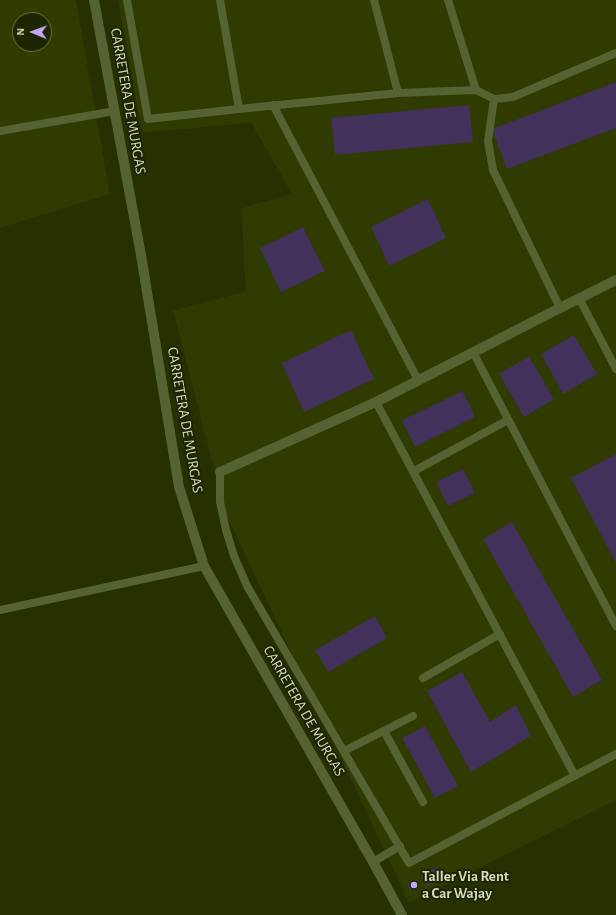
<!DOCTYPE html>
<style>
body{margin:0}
#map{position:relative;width:616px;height:915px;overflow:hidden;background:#263000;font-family:"Alegreya Sans",sans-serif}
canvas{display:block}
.north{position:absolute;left:12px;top:12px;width:40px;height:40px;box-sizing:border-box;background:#1d2502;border:1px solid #656d4e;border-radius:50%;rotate:271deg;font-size:11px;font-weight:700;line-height:16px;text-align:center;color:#d1d9bf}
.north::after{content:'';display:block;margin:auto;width:14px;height:18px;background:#c4a7f1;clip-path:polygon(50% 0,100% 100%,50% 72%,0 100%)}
</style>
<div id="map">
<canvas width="616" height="915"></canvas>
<div class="north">N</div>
</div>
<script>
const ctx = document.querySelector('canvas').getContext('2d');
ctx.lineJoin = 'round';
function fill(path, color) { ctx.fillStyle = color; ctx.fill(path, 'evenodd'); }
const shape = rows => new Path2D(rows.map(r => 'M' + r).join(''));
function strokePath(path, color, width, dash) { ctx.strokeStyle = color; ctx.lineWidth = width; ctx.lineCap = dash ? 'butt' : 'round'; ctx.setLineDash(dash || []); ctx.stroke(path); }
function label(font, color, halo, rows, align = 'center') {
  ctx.font = font + ' "Alegreya Sans",sans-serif'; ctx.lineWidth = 4; ctx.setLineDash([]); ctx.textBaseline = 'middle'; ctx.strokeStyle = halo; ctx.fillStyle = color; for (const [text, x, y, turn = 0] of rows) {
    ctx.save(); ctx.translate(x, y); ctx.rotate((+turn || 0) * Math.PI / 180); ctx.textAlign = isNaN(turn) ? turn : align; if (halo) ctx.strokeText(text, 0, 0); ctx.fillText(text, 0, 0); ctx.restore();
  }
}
fill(shape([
 [0,0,76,0,110,194,0,228],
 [20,20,44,20,44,44,20,44],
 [118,0,616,0,616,800,409,903,226,514,173,311,246,291,241,208,292,194,251,123,142,133]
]), '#2f3b00');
fill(shape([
 [616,82,616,128,507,169,492,129],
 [469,105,473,142,335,155,331,118],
 [428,199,446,238,389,266,371,227],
 [303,227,325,271,281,292,260,248],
 [351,330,374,379,304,412,282,363],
 [574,335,597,374,563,394,541,354],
 [529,356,554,399,524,417,499,374],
 [463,391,475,417,415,447,402,420],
 [616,454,616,563,571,478],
 [463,469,475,493,448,506,436,482],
 [512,522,602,680,573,697,483,539],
 [375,616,387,638,328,672,315,650],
 [462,672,490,722,516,705,531,736,471,772,427,691],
 [425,726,458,786,435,798,402,738],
 [437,867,443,877,427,886,421,875],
 [416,879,419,886,410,891,407,884]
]), '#42315a');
strokePath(shape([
 [127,0,148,119,239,109,398,93,374,0],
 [220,0,239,109],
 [448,0,476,90],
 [398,93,476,90,494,99,513,97,616,53],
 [494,99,488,141,493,170,560,308],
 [273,105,418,380],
 [0,131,115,111],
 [579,298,616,369],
 [473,352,616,626],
 [376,402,575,776],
 [414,471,508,420],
 [220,472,220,502,226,530,234,556,247,586,409,863,616,754],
 [0,610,204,566],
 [423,678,500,634],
 [384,731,423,802],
 [344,751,413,716],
 [373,862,400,846]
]), '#556231', 8);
strokePath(shape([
 [220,472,376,402,560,308,616,280]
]), '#556231', 10);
strokePath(shape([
 [94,0,141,255,179,487,204,566,373,862,402,915]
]), '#556231', 10);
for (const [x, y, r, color] of [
 [414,885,4,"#c4a7f1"]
]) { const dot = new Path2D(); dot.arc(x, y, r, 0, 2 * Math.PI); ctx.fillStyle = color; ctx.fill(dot); strokePath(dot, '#1d2502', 1.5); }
label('15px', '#d1d9bf', '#1d2502', [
 ["CARRETERA DE MURGAS",128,101,80],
 ["CARRETERA DE MURGAS",185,420,80],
 ["CARRETERA DE MURGAS",304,711,60]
]);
label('bold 15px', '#d1d9bf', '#1d2502', [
 ["Taller Via Rent",422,876],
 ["a Car Wajay",422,893]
], 'left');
</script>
